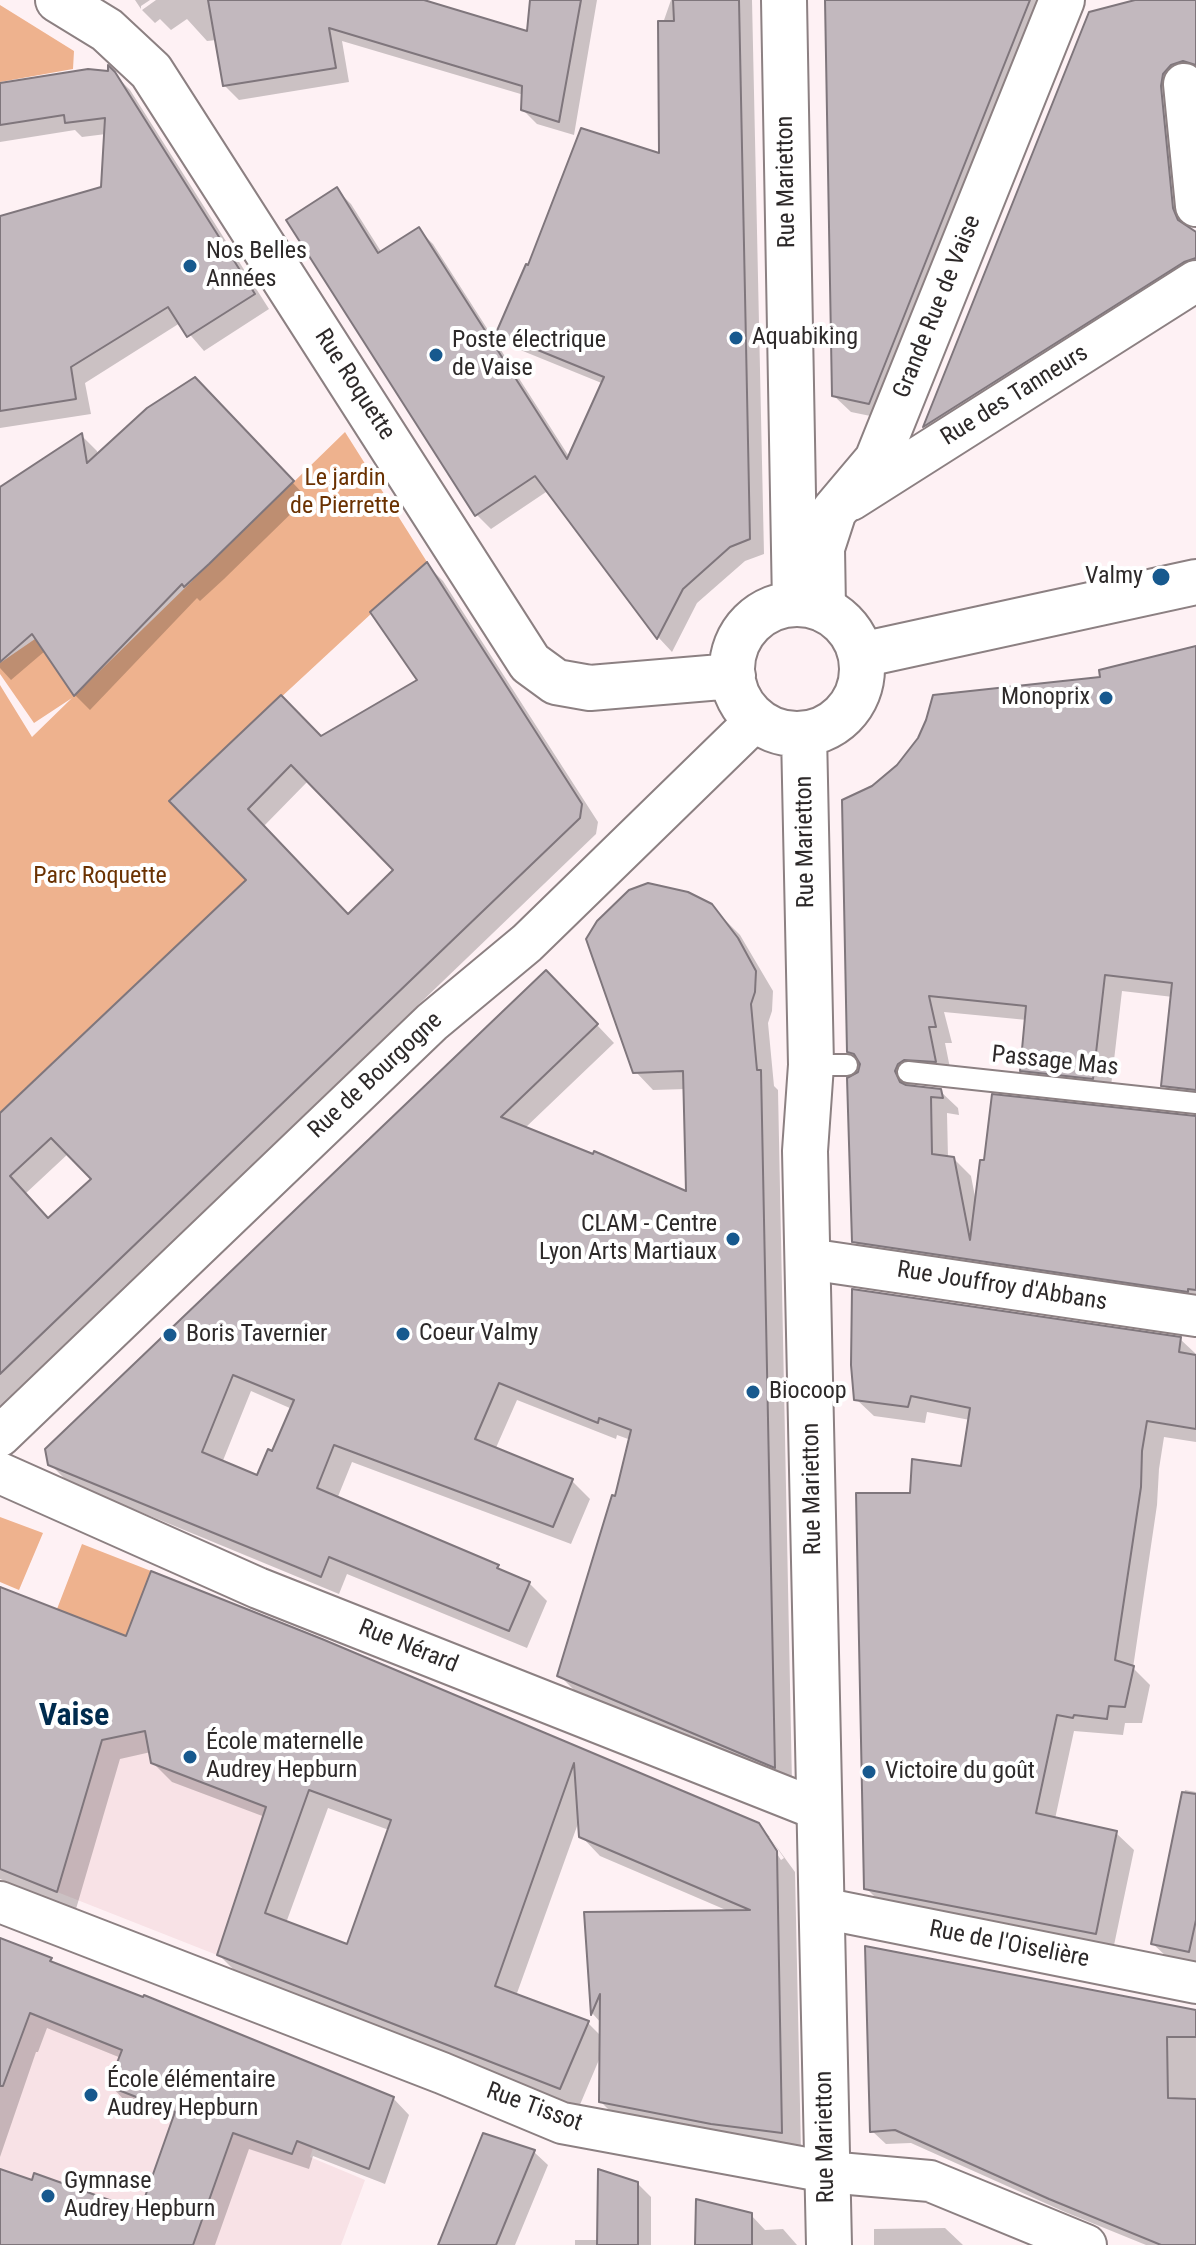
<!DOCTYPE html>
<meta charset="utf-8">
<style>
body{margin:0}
canvas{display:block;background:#fef1f4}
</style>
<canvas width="1196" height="2245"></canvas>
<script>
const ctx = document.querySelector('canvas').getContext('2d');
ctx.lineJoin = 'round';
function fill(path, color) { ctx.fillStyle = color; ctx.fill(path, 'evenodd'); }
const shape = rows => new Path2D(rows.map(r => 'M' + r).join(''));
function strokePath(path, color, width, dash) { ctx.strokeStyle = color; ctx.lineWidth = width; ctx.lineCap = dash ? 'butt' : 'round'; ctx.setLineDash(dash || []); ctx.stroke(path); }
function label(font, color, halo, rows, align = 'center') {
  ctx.font = font + ' "Roboto Condensed",sans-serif'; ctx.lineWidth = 8; ctx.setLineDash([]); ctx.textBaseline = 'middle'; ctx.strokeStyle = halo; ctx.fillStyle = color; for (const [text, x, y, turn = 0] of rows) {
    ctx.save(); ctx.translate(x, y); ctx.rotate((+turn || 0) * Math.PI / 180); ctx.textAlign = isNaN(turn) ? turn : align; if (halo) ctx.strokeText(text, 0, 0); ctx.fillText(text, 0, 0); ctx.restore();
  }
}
fill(shape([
 [151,1571,321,1639,217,1955,57,1892,102,1740,145,1731,126,1636],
 [0,1938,52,1958,51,1961,142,1997,144,1995,339,2074,310,2157,365,2180,341,2245,128,2245,34,2174,32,2180,0,2169]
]), '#f8e2e6');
fill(shape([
 [0,5,74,51,73,69,0,82],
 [345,432,427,562,169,801,246,880,0,1112,0,685,32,737,72,698,34,723,0,674,0,663,35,639,74,696],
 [0,1517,43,1533,19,1590,0,1582],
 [82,1544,151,1571,126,1636,57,1609]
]), '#eeb28e');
fill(shape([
 [135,0,150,0,141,6,141,9],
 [156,0,418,0,529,33,532,0,597,0,574,135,537,124,523,110,524,95,342,41,349,82,239,100,224,85,217,40,207,41,187,19,171,30,160,19,155,23,142,10],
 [671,0,752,0,764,554,745,561,697,603,672,652,659,638,549,490,491,529,477,515,337,190,351,204,382,253,419,230,433,244,570,458,604,384,513,347,499,333,661,156,663,23],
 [827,0,1053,0,885,419,851,412,834,396],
 [1140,0,1196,0,1196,75,1175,102,1187,224,1196,238,1196,279,939,440,925,427,1091,14],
 [110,70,130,90,269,309,204,351,180,323,85,383,91,414,0,428,0,218,103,189,106,134,82,137,75,130,0,142,0,85,110,73],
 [210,394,307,498,224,579,200,601,197,598,90,710,75,695,45,651,11,680,0,668,0,489,82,436,97,451,98,456],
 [427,565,443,581,598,822,596,834,0,1407,0,1115,248,880,172,801,321,738,420,681],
 [309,780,396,870,349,916,263,827],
 [69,1153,94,1179,49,1220,25,1194],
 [1196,648,1196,1105,1181,1103,1163,1085,1173,997,1122,991,1110,1095,1039,1087,1022,1070,1027,1020,944,1012,952,1043,945,1043,952,1078,914,1082,913,1088,940,1091,958,1108,959,1115,947,1113,948,1158,953,1158,971,1176,976,1202,1196,1117,1196,1305,871,1259,854,1241,860,1073,862,1064,849,1051,1102,679],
 [721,916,740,935,773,991,772,1011,768,1023,774,1086,778,1090,792,1784,577,1693,559,1675,616,1499,631,1440,617,1435,616,1439,517,1400,495,1450,572,1481,590,1499,571,1544,352,1462,337,1499,498,1567,503,1573,529,1583,547,1601,527,1648,347,1574,339,1594,68,1482,50,1464,564,990,614,1043,525,1128,688,1195,686,1089,653,1090,635,1071],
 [251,1391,292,1409,273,1454,258,1478,222,1463],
 [1180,1339,1196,1354,1196,1442,1164,1437,1159,1469,1157,1505,1133,1668,1150,1685,1142,1723,1125,1723,1123,1735,1074,1731,1055,1819,1116,1833,1134,1850,1113,1950,883,1905,866,1888,912,1495,962,1468,970,1420,927,1412,925,1423,874,1416,856,1399],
 [152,1573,757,1825,770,1837,766,1837,781,1860,784,1858,771,1839,795,1872,801,2151,620,2121,601,2102,601,2055,579,2107,238,1974,219,1955,265,1817,172,1782,153,1763,151,1752,120,1759,76,1909,0,1879,0,1586,21,1597,127,1639],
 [328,1808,389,1830,348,1947,286,1923],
 [580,1818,581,1836,600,1856,733,1913,586,1914,593,2014,601,2023,601,2036,587,2022,516,1996],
 [1185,1790,1196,1792,1196,1963,1167,1957,1153,1944],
 [0,1940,50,1960,56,1966,393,2098,409,2115,385,2184,313,2156,309,2169,249,2149,215,2245,0,2245,0,2171,142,2214,174,2121,126,2102,110,2085,121,2058,47,2028,38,2052,36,2052,0,2157],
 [1196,2012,1196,2245,1146,2245,1065,2212,911,2143,886,2144,872,2131],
 [534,2152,548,2165,515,2245,440,2245],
 [637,2183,651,2197,651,2245,575,2245,575,2240,599,2240],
 [751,2215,765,2230,783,2229,797,2245,697,2245],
 [945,2228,963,2245,874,2245,874,2229]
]), '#0003');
const building = shape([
 [208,0,424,0,527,31,530,0,581,0,559,122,521,110,522,86,329,28,336,68,223,86,208,0],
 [673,0,739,0,750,539,730,547,683,589,657,639,535,476,475,516,286,220,337,187,378,253,419,227,567,459,604,377,496,333,526,264,528,265,581,128,659,153,658,21,674,21,673,0],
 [825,0,1030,0,869,404,832,396,825,0],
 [1135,0,1196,0,1196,65,1183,61,1171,65,1163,74,1161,86,1173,208,1178,220,1196,232,1196,258,1184,262,923,427,1089,12,1135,0],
 [108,65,115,72,255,294,187,337,168,307,71,367,76,399,0,411,0,216,101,187,105,118,65,123,64,115,0,125,0,83,88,69,108,71,108,65],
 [195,377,294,481,209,564,184,587,182,584,74,696,32,634,0,662,0,487,82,433,87,463,147,408,195,377],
 [427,562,582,804,580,818,0,1374,0,1113,246,880,169,801,281,695,321,736,417,680,370,612,427,562],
 [291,765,393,870,348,914,248,809,291,765],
 [51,1138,91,1179,48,1218,10,1176,51,1138],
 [1196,646,1196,1090,1161,1086,1172,983,1105,975,1093,1079,1020,1071,1026,1006,929,996,936,1027,929,1027,936,1062,904,1060,898,1064,895,1071,900,1082,906,1085,941,1089,943,1098,931,1097,932,1154,954,1157,970,1240,980,1160,984,1160,992,1094,1196,1116,1196,1290,1188,1289,1188,1292,852,1242,847,1078,858,1072,860,1064,854,1054,847,1052,842,800,872,786,897,765,918,738,926,720,933,695,1100,677,1099,670,1196,646],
 [648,883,688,892,712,904,738,938,756,971,755,992,751,1004,757,1070,761,1070,775,1768,557,1676,612,1495,615,1496,631,1430,599,1418,598,1423,499,1383,475,1439,573,1479,553,1527,334,1445,317,1488,499,1565,497,1568,530,1582,509,1631,329,1557,321,1577,48,1465,45,1449,546,970,598,1024,501,1117,593,1154,594,1151,686,1191,683,1071,633,1073,586,939,597,921,629,890,648,883],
 [233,1375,294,1400,272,1451,268,1449,257,1475,202,1452,233,1375],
 [852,1289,1181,1337,1179,1352,1196,1355,1196,1429,1147,1421,1142,1451,1141,1487,1115,1660,1134,1666,1125,1707,1109,1706,1107,1719,1074,1715,1073,1718,1057,1715,1036,1813,1117,1831,1096,1934,864,1889,856,1493,910,1493,912,1459,961,1466,970,1408,911,1396,908,1407,854,1400,851,1365,852,1289],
 [151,1571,322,1639,759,1823,777,1851,782,2133,711,2124,599,2102,600,1994,591,2015,584,1912,750,1910,579,1837,574,1763,495,1986,589,2021,560,2089,217,1955,266,1807,151,1763,145,1731,102,1740,57,1892,0,1869,0,1587,126,1636,151,1571],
 [309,1790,391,1820,347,1944,265,1913,309,1790],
 [1182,1792,1196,1794,1196,1920,1189,1952,1151,1944,1182,1792],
 [0,1938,52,1958,50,1961,143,1997,144,1995,394,2097,369,2169,297,2141,292,2154,233,2133,193,2245,0,2245,0,2169,32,2180,34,2173,140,2211,175,2112,108,2086,122,2050,30,2013,3,2086,0,2086,0,1938],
 [865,1946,1196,2010,1196,2037,1167,2037,1168,2098,1196,2099,1196,2245,1161,2245,1049,2199,895,2130,870,2132,865,1946],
 [483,2133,535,2150,496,2245,438,2245,483,2133],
 [598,2169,638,2182,638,2245,597,2245,598,2169],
 [696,2199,752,2213,752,2245,695,2245,696,2199]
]);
fill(building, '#c2b8be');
strokePath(building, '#7f767c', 2);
const lane = shape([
 [811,1065,847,1065],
 [908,1072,1196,1103]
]);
const street = shape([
 [1184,84,1196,206],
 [851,500,1196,281],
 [808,1259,1196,1316],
 [0,1436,432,1022,527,943,756,720],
 [0,1473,258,1588,819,1810],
 [0,1902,442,2073,562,2123,827,2172,930,2181,1086,2245],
 [822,1908,1196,1983]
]);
const secondary = shape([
 [823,609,822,548,834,511,877,460,1062,0],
 [861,655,1196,582]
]);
const primary = shape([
 [58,0,107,30,151,71,530,663,556,682,590,688,733,676],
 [784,0,795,604],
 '732 669a65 65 0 1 1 130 0a65 65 0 1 1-130 0Z',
 [804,734,811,1065,805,1151,829,2245]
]);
strokePath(lane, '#8c8082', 24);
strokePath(street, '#8c8082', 44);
strokePath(secondary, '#8c8082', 48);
strokePath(primary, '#8c8082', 48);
strokePath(lane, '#fff', 20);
strokePath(street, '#fff', 40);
strokePath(secondary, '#fff', 44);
strokePath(primary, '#fff', 44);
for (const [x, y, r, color] of [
 [190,266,8,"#17598e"],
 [736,338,8,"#17598e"],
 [436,355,8,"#17598e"],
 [1161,577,10,"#17598e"],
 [1106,698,8,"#17598e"],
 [733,1239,8,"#17598e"],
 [403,1334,8,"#17598e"],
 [170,1335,8,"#17598e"],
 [753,1392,8,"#17598e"],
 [190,1757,8,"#17598e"],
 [869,1772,8,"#17598e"],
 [91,2095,8,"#17598e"],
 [48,2196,8,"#17598e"]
]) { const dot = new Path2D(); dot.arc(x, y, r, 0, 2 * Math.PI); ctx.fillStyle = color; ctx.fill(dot); strokePath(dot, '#fff', 3); }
label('24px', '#2d2929', '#fff', [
 ["Rue Marietton",787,182,-91],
 ["Grande Rue de Vaise",938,307,-68],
 ["Rue Roquette",354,385,57],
 ["Rue des Tanneurs",1015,396,-32],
 ["Rue Marietton",806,842,-91],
 ["Passage Mas",1055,1062,6],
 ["Rue de Bourgogne",376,1076,-43],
 ["Rue Jouffroy d'Abbans",1002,1287,9],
 ["Rue Marietton",813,1489,-91],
 ["Rue Nérard",408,1647,22],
 ["Rue de l'Oiselière",1009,1945,11],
 ["Rue Tissot",534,2108,20],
 ["Rue Marietton",826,2137,-91]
]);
label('24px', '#2d2929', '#fff', [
 ["Nos Belles",206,252],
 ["Années",206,280],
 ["Aquabiking",752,338],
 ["Poste électrique",452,341],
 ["de Vaise",452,369],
 ["Valmy",1143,577,"right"],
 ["Monoprix",1090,698,"right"],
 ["CLAM - Centre",717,1225,"right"],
 ["Lyon Arts Martiaux",717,1253,"right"],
 ["Coeur Valmy",419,1334],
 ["Boris Tavernier",186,1335],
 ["Biocoop",769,1392],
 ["École maternelle",206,1743],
 ["Audrey Hepburn",206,1771],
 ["Victoire du goût",885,1772],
 ["École élémentaire",107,2081],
 ["Audrey Hepburn",107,2109],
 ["Gymnase",64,2182],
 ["Audrey Hepburn",64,2210]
], 'left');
label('24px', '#6a3101', '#fff', [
 ["Le jardin",345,479],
 ["de Pierrette",345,507],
 ["Parc Roquette",100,877]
]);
label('bold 32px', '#002b4e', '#fff', [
 ["Vaise",74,1717]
]);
</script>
